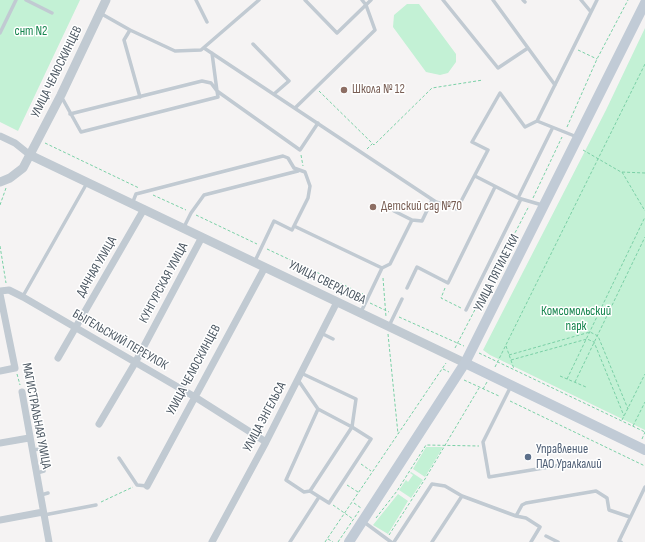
<!DOCTYPE html>
<meta charset="utf-8">
<style>
body{margin:0}
canvas{display:block;background:#f5f3f3}
</style>
<canvas width="645" height="542"></canvas>
<script>
const ctx = document.querySelector('canvas').getContext('2d');
ctx.lineJoin = 'round';
function fill(path, color) { ctx.fillStyle = color; ctx.fill(path, 'evenodd'); }
const shape = rows => new Path2D(rows.map(r => 'M' + r).join(''));
function strokePath(path, color, width, dash) { ctx.strokeStyle = color; ctx.lineWidth = width; ctx.lineCap = dash ? 'butt' : 'round'; ctx.setLineDash(dash || []); ctx.stroke(path); }
function label(font, color, halo, rows, align = 'center') {
  ctx.font = font + ' "Sofia Sans Condensed",sans-serif'; ctx.lineWidth = 3; ctx.setLineDash([]); ctx.textBaseline = 'middle'; ctx.strokeStyle = halo; ctx.fillStyle = color; for (const [text, x, y, turn = 0] of rows) {
    ctx.save(); ctx.translate(x, y); ctx.rotate((+turn || 0) * Math.PI / 180); ctx.textAlign = isNaN(turn) ? turn : align; if (halo) ctx.strokeText(text, 0, 0); ctx.fillText(text, 0, 0); ctx.restore();
  }
}
fill(shape([
 [0,0,80,0,18,131,0,122],
 [407,4,419,4,456,54,456,62,448,73,440,75,426,72,393,27,394,15],
 [645,28,645,430,490,355,483,350,606,110],
 [426,447,443,447,425,477,413,469],
 [411,472,423,480,411,498,399,490,406,480,408,482,413,475,410,473],
 [398,494,408,501,388,534,373,525]
]), '#c3f1d5');
strokePath(shape([
 [578,50,597,59],
 [319,91,374,145,432,88,483,80],
 [567,127,597,59,628,0],
 [45,143,139,188],
 [367,149,372,144],
 [583,150,621,172,645,173],
 [301,155,303,166],
 [622,172,645,211],
 [153,195,186,210],
 [533,198,562,137],
 [0,205,6,188],
 [196,215,257,244],
 [0,246,6,283],
 [267,249,363,294],
 [383,278,386,317],
 [445,288,441,298,461,308],
 [370,303,389,312],
 [399,317,464,346],
 [388,334,398,434],
 [506,346,514,369],
 [455,348,529,206],
 [479,353,645,432],
 [509,355,590,332,598,336,628,409],
 [511,360,587,339,594,342,624,416],
 [495,367,645,64],
 [443,369,449,372],
 [17,374,20,385],
 [560,376,586,387],
 [567,379,645,217],
 [464,380,499,396],
 [575,382,645,237],
 [483,389,487,382],
 [510,401,645,466],
 [622,420,645,374],
 [633,426,645,402],
 [642,439,645,432],
 [361,464,371,471],
 [347,485,358,492],
 [101,502,133,487],
 [354,503,361,508],
 [333,505,353,519],
 [376,518,397,491,426,445,479,446],
 [389,535,425,479,479,388],
 [328,539,333,542],
 [325,542,446,363],
 [338,542,359,511]
]), '#7ad0a6', 1, [3, 2]);
strokePath(shape([
 [26,0,52,13],
 [196,0,207,22],
 [305,0,337,33,371,0],
 [443,0,498,68,528,48],
 [493,0,555,85],
 [523,0,525,2],
 [581,0,591,12],
 [100,13,130,30,175,51,201,50,259,0],
 [130,30,124,40,140,97],
 [0,33,16,0],
 [253,44,289,81,274,94],
 [204,48,436,202,457,209,488,150,472,142,500,93,525,127,537,121,597,0],
 [61,96,81,132,218,97,217,91,300,150,318,123],
 [295,108,375,30,366,5,362,0],
 [70,114,202,81,211,83,217,91,212,53],
 [537,121,577,137],
 [475,176,518,198,542,205],
 [518,198,552,129],
 [132,204,136,194,283,156,288,158,294,168,305,172,310,186,308,198,292,230,274,221,255,261],
 [394,211,412,220],
 [294,226,382,268],
 [184,227,191,213,204,195,298,171],
 [407,288,417,267,448,283,495,187],
 [23,296,87,183],
 [466,310,521,199],
 [361,312,382,268,390,264,412,220,422,221,432,200],
 [389,326,402,299],
 [321,333,333,339],
 [301,373,356,399,352,427,371,439,329,503,310,491,304,492,286,480,318,409],
 [298,380,318,409,352,427,310,491],
 [511,386,483,442,489,477,574,463],
 [33,450,39,449],
 [119,458,137,485,147,486],
 [37,473,44,471],
 [41,495,48,493],
 [44,515,96,505],
 [516,516,526,518,540,527,531,542],
 [364,522,391,542],
 [546,536,558,542],
 [290,542,319,497],
 [394,542,432,484,445,486,462,496,516,516,522,505,526,503,596,491,607,498,609,510,630,517],
 [432,542,462,496],
 [621,542,619,541,645,487]
]), '#c1cad2', 3.5);
strokePath(shape([
 [0,136,15,143,30,155],
 [0,291,9,290,23,297,195,397,266,442],
 [0,294,15,368,0,371],
 [58,358,144,209],
 [22,392,49,542],
 [99,424,135,363,202,237],
 [0,443,29,438],
 [147,486,265,267],
 [0,520,43,512],
 [212,542,266,442,337,302]
]), '#c1cad2', 7);
strokePath(shape([
 [30,155,465,363],
 [0,182,10,178,23,168,61,95,106,0]
]), '#c1cad2', 9);
strokePath(shape([
 [465,363,645,450],
 [349,542,465,363,645,3]
]), '#c1cbd6', 10);
for (const [x, y, r, color] of [
 [344,90,4,"#8d6e63"],
 [373,207,4,"#8d6e63"],
 [528,457,4,"#5c6f8a"]
]) { const dot = new Path2D(); dot.arc(x, y, r, 0, 2 * Math.PI); ctx.fillStyle = color; ctx.fill(dot); strokePath(dot, '#fff', 1.5); }
label('13px', '#17864f', '#fff', [
 ["снт N2",31,32],
 ["Комсомольский",576,312],
 ["парк",576,327]
]);
label('13px', '#4a5661', '#fff', [
 ["УЛИЦА ЧЕЛЮСКИНЦЕВ",57,72,-64],
 ["ДАЧНАЯ УЛИЦА",97,267,-60],
 ["УЛИЦА ПЯТИЛЕТКИ",497,273,-63],
 ["КУНГУРСКАЯ УЛИЦА",164,283,-62],
 ["УЛИЦА СВЕРДЛОВА",327,283,26],
 ["БЫГЕЛЬСКИЙ ПЕРЕУЛОК",120,340,30],
 ["УЛИЦА ЧЕЛЮСКИНЦЕВ",194,370,-62],
 ["МАГИСТРАЛЬНАЯ УЛИЦА",36,416,79],
 ["УЛИЦА ЭНГЕЛЬСА",265,417,-62]
]);
label('13px', '#785e54', '#fff', [
 ["Школа № 12",352,90],
 ["Детский сад №70",381,207]
], 'left');
label('13px', '#4e5e75', '#fff', [
 ["Управление",536,450],
 ["ПАО Уралкалий",536,465]
], 'left');
</script>
